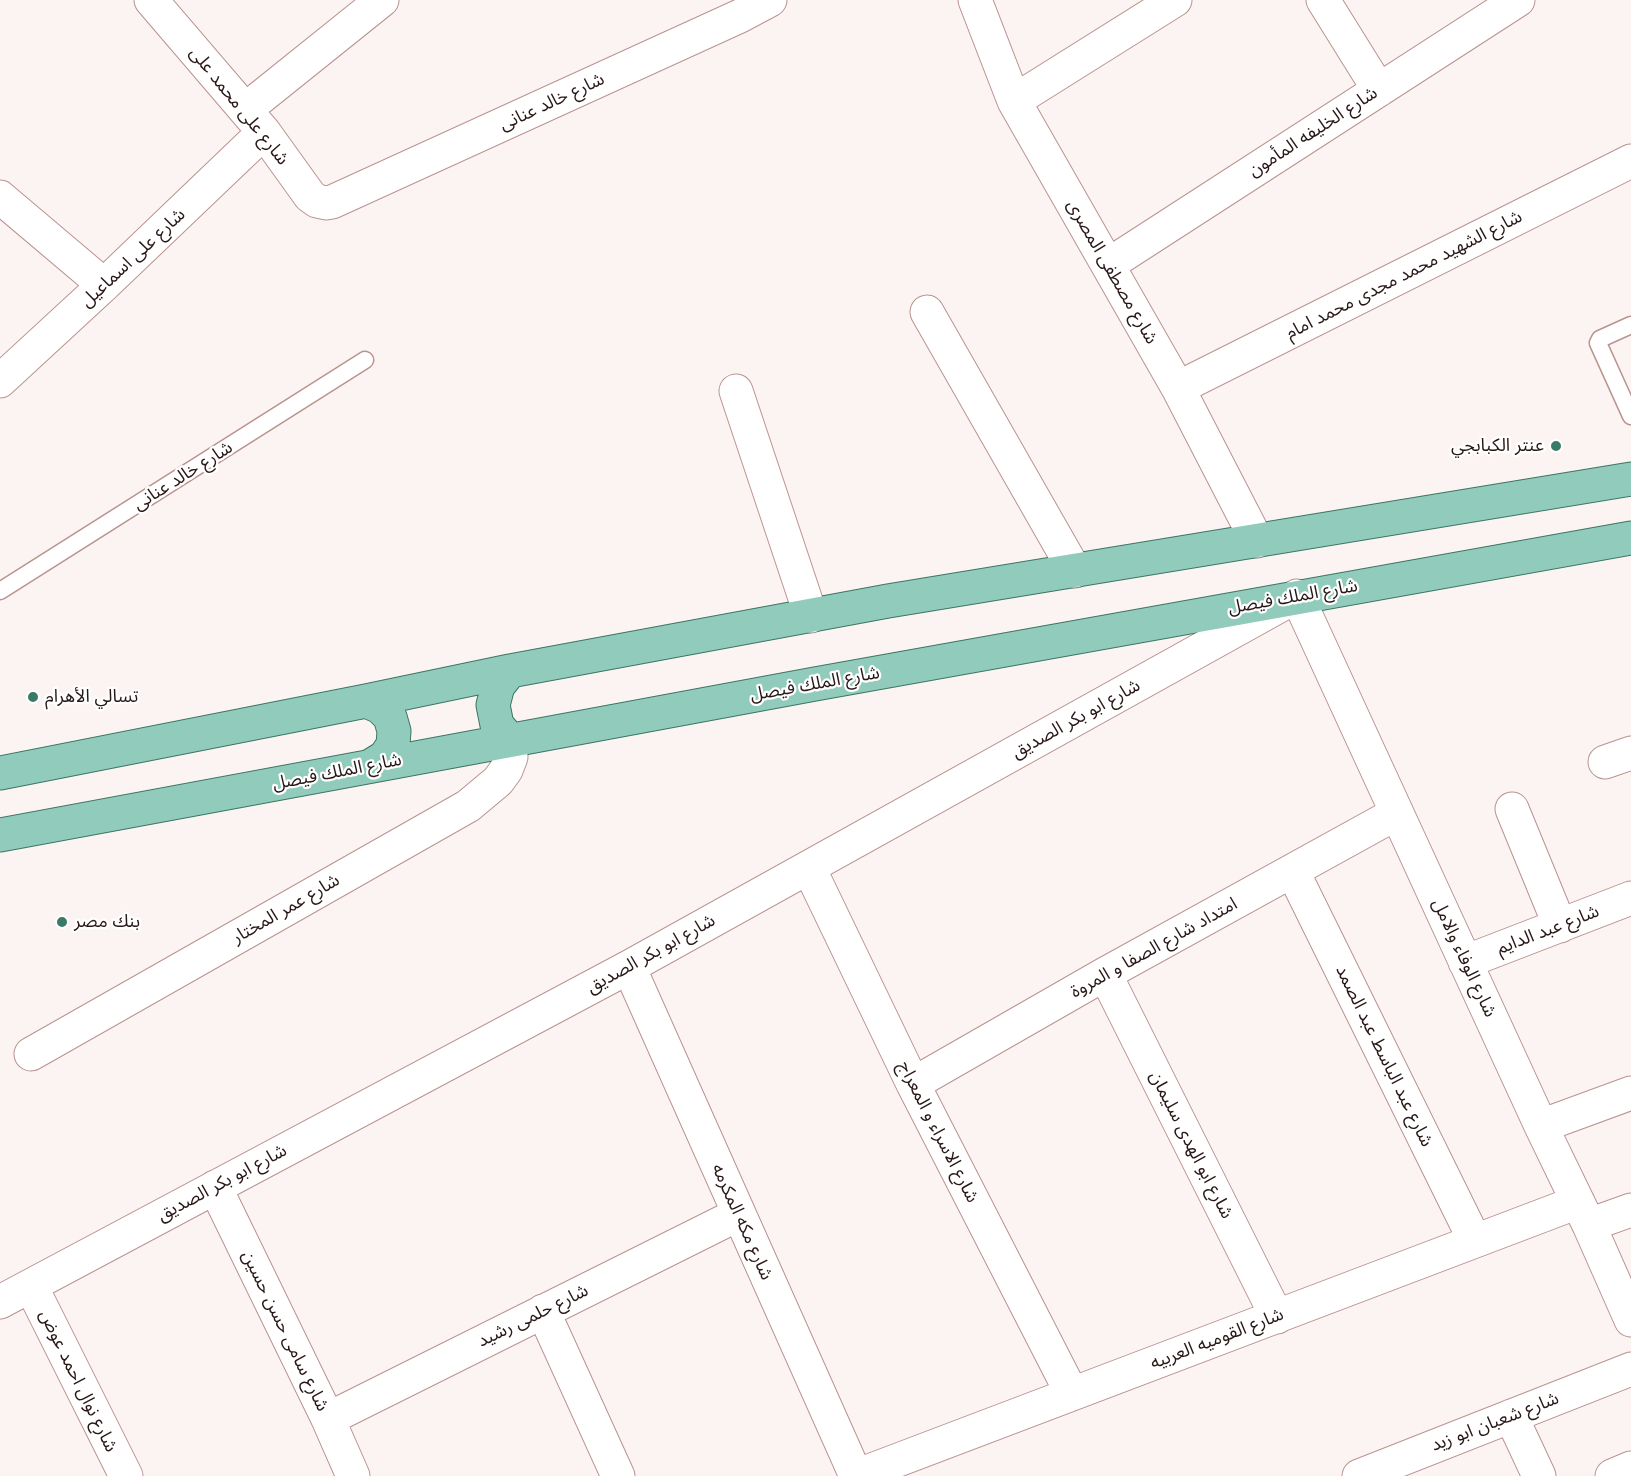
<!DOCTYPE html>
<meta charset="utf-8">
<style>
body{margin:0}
canvas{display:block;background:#fcf4f3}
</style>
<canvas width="1631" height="1476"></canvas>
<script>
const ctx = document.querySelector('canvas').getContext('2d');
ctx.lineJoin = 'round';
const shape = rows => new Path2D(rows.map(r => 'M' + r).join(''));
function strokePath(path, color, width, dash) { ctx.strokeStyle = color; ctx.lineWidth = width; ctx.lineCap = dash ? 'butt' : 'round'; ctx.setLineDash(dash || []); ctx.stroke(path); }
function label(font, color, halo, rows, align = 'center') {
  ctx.font = font + ' "PT Sans","Noto Sans Arabic",sans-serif'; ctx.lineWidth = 4.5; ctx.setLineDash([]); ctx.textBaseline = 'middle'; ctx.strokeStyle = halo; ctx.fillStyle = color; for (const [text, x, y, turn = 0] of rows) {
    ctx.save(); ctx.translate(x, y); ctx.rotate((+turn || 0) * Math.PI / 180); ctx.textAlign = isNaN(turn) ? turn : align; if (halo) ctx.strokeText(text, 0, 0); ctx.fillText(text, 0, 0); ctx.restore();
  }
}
const service = shape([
 [1631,325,1600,339,1598,343,1631,416],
 [0,591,365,360]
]);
const minor = shape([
 [151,0,264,132,310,196,317,201,326,203,332,202,740,16,770,0],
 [975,0,1014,101,1178,388,1257,541],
 [1323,0,1379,90],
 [1014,101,1175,0],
 [245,110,382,0],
 [0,197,104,285],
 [1108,265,1518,0],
 [927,312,1075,571],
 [0,381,104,285,264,132],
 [1178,388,1631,161],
 [736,391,811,616],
 [1605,762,1631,753],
 [1512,809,1560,926],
 [809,868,913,1084,1072,1394],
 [1293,872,1475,1241],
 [1465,962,1631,898],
 [629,967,856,1476],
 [1105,974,1277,1317],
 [31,1054,468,806,498,781,506,770,511,757,510,740],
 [913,1084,1105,974,1397,813],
 [1541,1126,1631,1093],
 [215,1187,328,1419,353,1476],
 [1589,1225,1631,1210],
 [31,1286,126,1476],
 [0,1302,629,967,1297,596,1541,1126,1589,1225,1631,1320],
 [543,1311,618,1476],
 [1511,1416,1539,1476],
 [328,1419,739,1214],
 [856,1476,1578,1202],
 [1359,1476,1631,1369],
 [1612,1476,1631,1468]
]);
const primary = shape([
 [510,671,498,686,493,705,497,725,510,740],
 [366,701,380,707,390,717,394,731,393,745,385,757,372,765],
 [0,773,366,701,510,671,888,601,1631,479],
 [0,835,815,684,1631,538]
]);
strokePath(service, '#ba938f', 19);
strokePath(minor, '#ba938f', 35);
strokePath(primary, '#3c7664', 35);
strokePath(service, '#fff', 16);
strokePath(minor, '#fff', 33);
strokePath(primary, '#91cbbb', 33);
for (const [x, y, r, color] of [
 [1556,446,6,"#3b7a68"],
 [33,697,6,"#3b7a68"],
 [62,922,6,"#3b7a68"]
]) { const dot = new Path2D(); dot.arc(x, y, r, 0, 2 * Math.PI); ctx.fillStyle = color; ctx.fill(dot); strokePath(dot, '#fff', 2); }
label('18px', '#271817', '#fff', [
 ["شارع خالد عنانى",552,102,-25],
 ["شارع على محمد على",239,106,51],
 ["شارع الخليفه المأمون",1313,132,-33],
 ["شارع على اسماعيل",133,258,-43],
 ["شارع مصطفى المصرى",1112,272,60],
 ["شارع الشهيد محمد مجدى محمد امام",1404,275,-27],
 ["شارع خالد عنانى",183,476,-32],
 ["شارع الملك فيصل",1293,597,-10],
 ["شارع الملك فيصل",815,684,-10],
 ["شارع ابو بكر الصديق",1076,719,-29],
 ["شارع الملك فيصل",337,772,-11],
 ["شارع عمر المختار",286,909,-30],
 ["شارع عبد الدايم",1548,930,-21],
 ["امتداد شارع الصفا و المروة",1154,948,-29],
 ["شارع ابو بكر الصديق",651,954,-29],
 ["شارع الوفاء والامل",1464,958,65],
 ["شارع عبد الباسط عبد الصمد",1384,1056,64],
 ["شارع الاسراء و المعراج",938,1132,63],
 ["شارع ابو الهدى سليمان",1191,1145,63],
 ["شارع ابو بكر الصديق",222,1183,-28],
 ["شارع مكه المكرمه",742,1222,66],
 ["شارع حلمى رشيد",533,1316,-26],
 ["شارع سامى حسن حسين",285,1331,64],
 ["شارع القوميه العربيه",1217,1339,-21],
 ["شارع نوال احمد عوض",78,1381,64],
 ["شارع شعبان ابو زيد",1495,1422,-21]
]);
label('18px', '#271817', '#fff', [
 ["عنتر الكبابجي",1544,446,"right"],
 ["تسالي الأهرام",45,697],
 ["بنك مصر",74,922]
], 'left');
</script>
